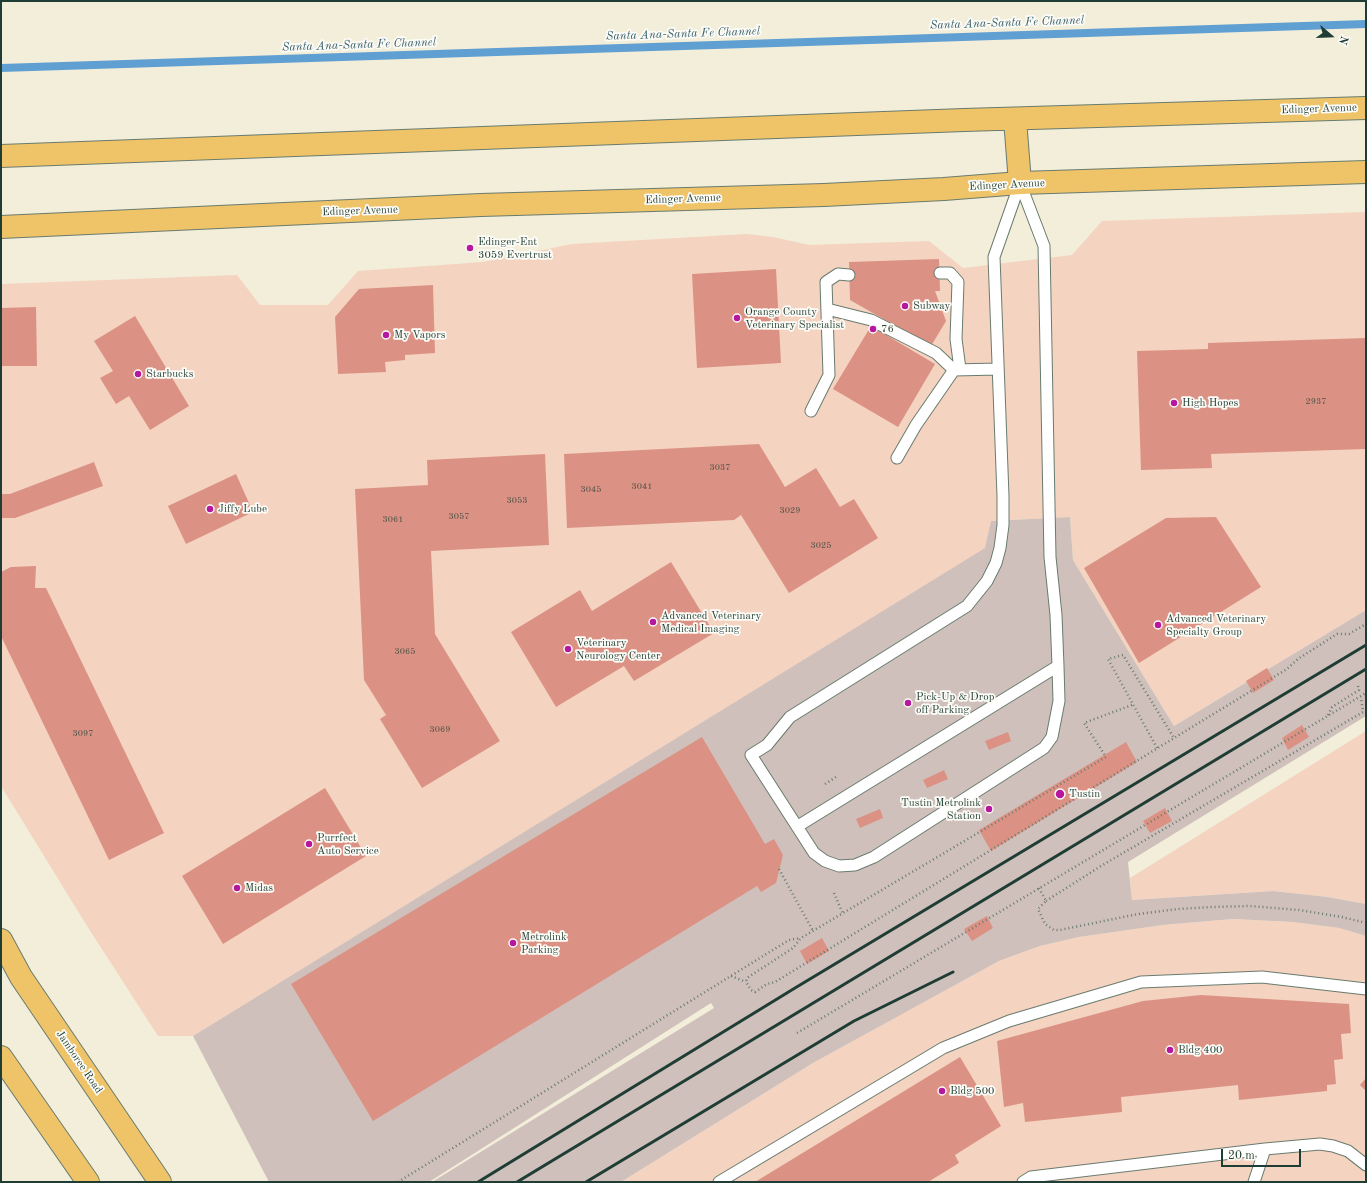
<!DOCTYPE html>
<style>
body{margin:0}
#map{position:relative;width:1367px;height:1183px;overflow:hidden;background:#f3eeda;font-family:"Old Standard TT",serif}
canvas{display:block}
.frame{position:absolute;inset:0;border:2px solid #1f3d34;pointer-events:none}
.north{position:absolute;left:1311px;top:16px;width:40px;height:40px;-webkit-text-stroke:3px #fdfcf7;paint-order:stroke;rotate:109deg;font-size:11px;font-weight:700;line-height:16px;text-align:center;color:#1f3d34}
.north::after{content:'';display:block;margin:auto;width:14px;height:18px;background:#1f3d34;clip-path:polygon(50% 0,100% 100%,50% 72%,0 100%)}
.scale{position:absolute;left:1221px;top:1149px;width:80px;height:18px;box-sizing:border-box;border:2px solid #1f3d34;border-top:0;padding-left:5px;font-size:12px;line-height:14px;white-space:nowrap;color:#1f3d34;-webkit-text-stroke:3px #fdfcf7;paint-order:stroke}
</style>
<div id="map">
<canvas width="1367" height="1183"></canvas>
<div class="frame"></div>
<div class="north">N</div>
<div class="scale">20 m</div>
</div>
<script>
const ctx = document.querySelector('canvas').getContext('2d');
ctx.lineJoin = 'round';
function fill(path, color) { ctx.fillStyle = color; ctx.fill(path, 'evenodd'); }
const shape = rows => new Path2D(rows.map(r => 'M' + r).join(''));
function strokePath(path, color, width, dash) { ctx.strokeStyle = color; ctx.lineWidth = width; ctx.lineCap = dash ? 'butt' : 'round'; ctx.setLineDash(dash || []); ctx.stroke(path); }
function label(font, color, halo, rows, align = 'center') {
  ctx.font = font + ' "Old Standard TT",serif'; ctx.lineWidth = 3.5; ctx.setLineDash([]); ctx.textBaseline = 'middle'; ctx.strokeStyle = halo; ctx.fillStyle = color; for (const [text, x, y, turn = 0] of rows) {
    ctx.save(); ctx.translate(x, y); ctx.rotate((+turn || 0) * Math.PI / 180); ctx.textAlign = isNaN(turn) ? turn : align; if (halo) ctx.strokeText(text, 0, 0); ctx.fillText(text, 0, 0); ctx.restore();
  }
}
fill(shape([
 [1366,212,1366,610,1174,726,1073,560,1070,517,991,521,986,548,193,1036,158,1036,87,926,1,786,1,284,237,275,260,305,328,305,358,271,483,262,572,244,747,234,773,237,809,245,929,241,963,268,1072,255,1102,221],
 [1366,731,1366,904,1328,897,1273,891,1132,900,1130,878],
 [1233,919,1293,922,1339,928,1366,936,1366,1182,621,1182,813,1063,999,961,1040,946,1079,937,1163,925]
]), '#f4d3c0');
fill(shape([
 [1070,517,1073,560,1174,726,1366,610,1366,716,1128,862,1132,900,1273,891,1328,897,1366,904,1366,936,1339,928,1293,922,1233,919,1163,925,1079,937,1040,946,999,961,813,1063,621,1182,432,1182,714,1008,711,1003,429,1182,269,1182,193,1036,985,548,991,521]
]), '#d0c0bc');
strokePath(shape([
 [1,68,1366,24]
]), '#609fd2', 8);
fill(shape([
 [939,259,940,291,935,291,946,321,931,346,850,300,849,262],
 [776,269,781,363,697,368,692,274],
 [433,285,435,353,405,355,405,360,385,362,386,372,338,374,335,317,359,289],
 [36,307,37,366,1,366,1,308],
 [135,316,189,406,150,430,129,396,116,404,100,378,113,371,94,341],
 [871,326,935,364,898,427,833,389],
 [1366,338,1366,449,1211,454,1212,468,1141,470,1137,351,1208,349,1208,343],
 [759,444,785,487,816,468,840,507,854,499,878,538,789,593,741,515,734,520,567,528,564,454],
 [545,454,549,545,431,551,435,634,500,741,422,788,380,719,386,715,364,680,355,489,428,485,427,460],
 [94,462,103,486,15,518,1,518,1,494,10,494],
 [236,474,253,512,186,544,168,506],
 [1216,517,1261,587,1139,663,1084,568,1166,518],
 [671,562,714,633,634,681,624,666,556,707,511,632,580,590,592,611],
 [36,566,35,588,46,588,164,833,109,860,1,636,1,572,11,567],
 [1267,668,1274,680,1253,693,1246,681],
 [1302,725,1309,737,1288,750,1282,738],
 [1008,732,1011,741,989,750,985,741],
 [702,737,765,844,774,839,783,855,776,883,761,892,757,886,373,1121,291,984],
 [1126,742,1137,762,991,851,979,830],
 [944,770,948,779,927,788,923,780],
 [325,788,366,856,223,944,182,876],
 [1165,808,1172,821,1150,833,1143,821],
 [880,809,883,818,860,828,856,819],
 [987,916,993,928,972,941,964,929],
 [822,938,829,951,807,964,800,951],
 [1201,995,1349,1004,1351,1033,1341,1034,1343,1059,1334,1060,1336,1084,1327,1085,1327,1091,1239,1100,1238,1085,1121,1097,1122,1112,1025,1122,1023,1103,1004,1107,997,1041,1143,1001],
 [960,1057,1001,1126,955,1155,959,1163,928,1182,755,1182],
 [1366,1078,1366,1091,1360,1085]
]), '#db9284');
const lane = shape([
 [1020,183,1044,246,1050,557,1056,615,1058,666,1059,701,1052,737,1044,748,874,857,855,865,839,866,825,861,814,853,751,755,767,745,790,717,967,606,987,581,996,563,1000,548,1003,525,1003,496,994,257,1020,183],
 [940,273,950,273,958,282,956,339,960,369],
 [827,309,871,320,936,353,954,370,998,369],
 [811,411,829,375,826,282,838,274,849,275],
 [897,458,916,425,954,370],
 [798,826,1058,666],
 [719,1182,943,1048,1009,1021,1141,982,1262,977,1366,989],
 [1023,1182,1031,1177,1265,1149,1320,1144,1333,1146,1348,1151,1366,1165],
 [1254,1182,1265,1149]
]);
const primary = shape([
 [1015,119,1020,183],
 [1,156,964,120,1366,108],
 [1,227,481,205,824,195,944,189,1020,183,1366,172],
 [1,940,21,977,160,1182]
]);
const highway = shape([
 [1,1057,88,1182]
]);
strokePath(lane, '#697b6e', 13);
strokePath(primary, '#697b6e', 24);
strokePath(highway, '#697b6e', 24);
strokePath(shape([
 [1132,705,1084,723,1106,757,801,938,793,948,747,978,746,982,751,990,755,992,767,984,775,982,1287,669,1298,659,1337,634,1349,634,1366,624],
 [1328,715,1332,707,1359,690,1358,686],
 [1157,748,1108,659,1123,655,1174,738],
 [825,784,836,777],
 [779,869,813,931],
 [1039,888,1046,901,1038,909,1045,924,1054,930,1060,930,1138,914,1178,909,1212,907,1250,906,1299,910,1342,917,1366,923],
 [834,893,843,914],
 [1046,901,1101,866,1363,712,1361,697],
 [731,976,746,982],
 [797,1033,1366,693],
 [398,1182,789,940,800,938]
]), '#697b6e', 2.5, [1, 3]);
strokePath(lane, '#fff', 11);
strokePath(primary, '#efc469', 22);
strokePath(highway, '#efc469', 22);
strokePath(shape([
 [478,1182,795,988,1366,645],
 [517,1182,1366,669],
 [586,1182,854,1021,953,972]
]), '#1f3d34', 3);
for (const [x, y, r, color] of [
 [470,248,4,"#b5179e"],
 [905,306,4,"#b5179e"],
 [737,318,4,"#b5179e"],
 [873,329,4,"#b5179e"],
 [386,335,4,"#b5179e"],
 [138,374,4,"#b5179e"],
 [1174,403,4,"#b5179e"],
 [210,509,4,"#b5179e"],
 [653,622,4,"#b5179e"],
 [1158,625,4,"#b5179e"],
 [568,649,4,"#b5179e"],
 [908,703,4,"#b5179e"],
 [1060,794,5,"#b5179e"],
 [989,809,4,"#b5179e"],
 [309,844,4,"#b5179e"],
 [237,888,4,"#b5179e"],
 [513,943,4,"#b5179e"],
 [1170,1050,4,"#b5179e"],
 [942,1091,4,"#b5179e"]
]) { const dot = new Path2D(); dot.arc(x, y, r, 0, 2 * Math.PI); ctx.fillStyle = color; ctx.fill(dot); strokePath(dot, '#fdfcf7', 1.5); }
label('9px', '#4e5248', null, [
 ["2937",1316,402],
 ["3037",720,468],
 ["3041",642,487],
 ["3045",591,490],
 ["3053",517,501],
 ["3029",790,511],
 ["3057",459,517],
 ["3061",393,520],
 ["3025",821,546],
 ["3065",405,652],
 ["3069",440,730],
 ["3097",83,734]
]);
label('11px', '#1f3d34', '#fdfcf7', [
 ["Edinger Avenue",1319,109,-2],
 ["Edinger Avenue",1007,185,-3],
 ["Edinger Avenue",683,199,-2],
 ["Edinger Avenue",360,211,-2],
 ["Jamboree Road",79,1062,56]
]);
label('11px', '#1f3d34', '#fdfcf7', [
 ["Edinger-Ent",478,242],
 ["3059 Evertrust",478,255],
 ["Subway",913,306],
 ["Orange County",745,312],
 ["Veterinary Specialist",745,325],
 ["76",881,329],
 ["My Vapors",394,335],
 ["Starbucks",146,374],
 ["High Hopes",1182,403],
 ["Jiffy Lube",218,509],
 ["Advanced Veterinary",661,616],
 ["Medical Imaging",661,629],
 ["Advanced Veterinary",1166,619],
 ["Specialty Group",1166,632],
 ["Veterinary",576,643],
 ["Neurology Center",576,656],
 ["Pick-Up & Drop",916,697],
 ["off Parking",916,710],
 ["Tustin",1069,794],
 ["Tustin Metrolink",981,803,"right"],
 ["Station",981,816,"right"],
 ["Purrfect",317,838],
 ["Auto Service",317,851],
 ["Midas",245,888],
 ["Metrolink",521,937],
 ["Parking",521,950],
 ["Bldg 400",1178,1050],
 ["Bldg 500",950,1091]
], 'left');
label('italic 12px', '#365f6b', '#fdfcf7', [
 ["Santa Ana-Santa Fe Channel",1007,23,-2],
 ["Santa Ana-Santa Fe Channel",683,34,-2],
 ["Santa Ana-Santa Fe Channel",359,45,-2]
]);
</script>
